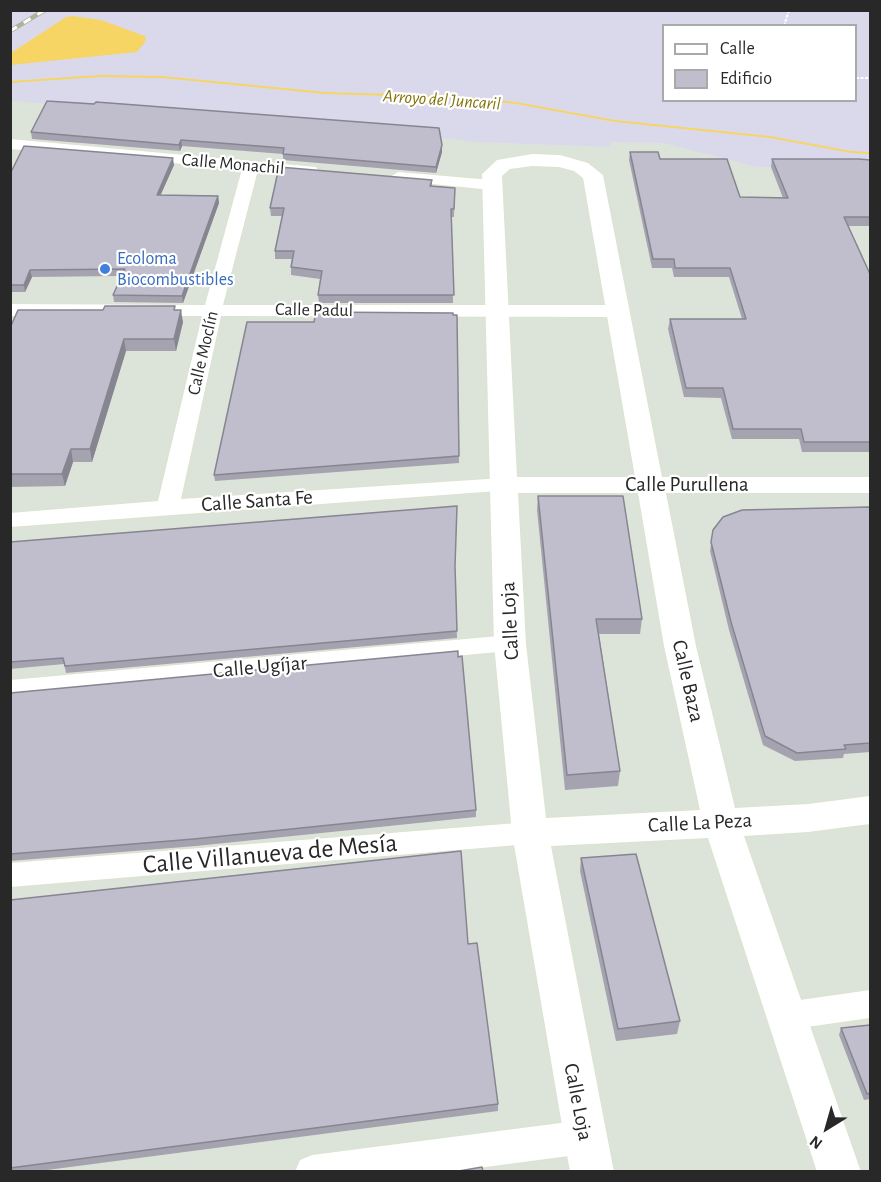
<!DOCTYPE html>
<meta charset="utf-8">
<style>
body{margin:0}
#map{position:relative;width:881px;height:1182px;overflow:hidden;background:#dad9ec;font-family:"Alegreya Sans",sans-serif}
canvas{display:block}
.frame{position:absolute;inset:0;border:12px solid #282828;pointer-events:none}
.legend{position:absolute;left:662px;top:24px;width:195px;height:78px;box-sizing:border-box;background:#fff;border:2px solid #a9a9a9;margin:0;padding:8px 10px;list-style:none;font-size:18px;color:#282828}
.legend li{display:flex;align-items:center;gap:12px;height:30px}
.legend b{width:30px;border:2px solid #a9a9a9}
.north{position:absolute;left:797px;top:1098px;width:60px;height:60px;-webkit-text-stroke:4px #fff;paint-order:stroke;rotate:217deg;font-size:16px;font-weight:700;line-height:24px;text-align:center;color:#282828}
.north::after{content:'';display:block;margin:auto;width:21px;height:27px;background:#282828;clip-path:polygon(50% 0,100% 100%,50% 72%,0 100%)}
</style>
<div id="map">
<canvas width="881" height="1182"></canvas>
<div class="frame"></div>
<ul class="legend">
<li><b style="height:8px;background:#fff"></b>Calle</li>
<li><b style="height:16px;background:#c0becd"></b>Edificio</li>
</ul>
<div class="north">N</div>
</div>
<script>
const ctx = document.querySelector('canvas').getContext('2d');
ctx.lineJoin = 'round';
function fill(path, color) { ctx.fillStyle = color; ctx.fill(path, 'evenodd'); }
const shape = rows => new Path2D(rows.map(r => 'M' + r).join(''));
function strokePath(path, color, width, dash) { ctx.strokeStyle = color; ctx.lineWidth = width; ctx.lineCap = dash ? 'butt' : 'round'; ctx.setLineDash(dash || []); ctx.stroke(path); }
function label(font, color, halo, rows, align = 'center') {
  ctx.font = font + ' "Alegreya Sans",sans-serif'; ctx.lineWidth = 4.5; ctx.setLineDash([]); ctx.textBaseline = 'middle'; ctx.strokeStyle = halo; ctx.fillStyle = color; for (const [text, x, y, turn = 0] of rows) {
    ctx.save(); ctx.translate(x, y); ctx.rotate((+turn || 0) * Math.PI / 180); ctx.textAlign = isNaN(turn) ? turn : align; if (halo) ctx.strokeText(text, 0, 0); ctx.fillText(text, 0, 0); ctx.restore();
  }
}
fill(shape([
 [10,101,375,129,475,142,611,147,611,142,663,143,757,167,851,167,870,169,870,1171,11,1171]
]), '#dce4da');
fill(shape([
 [72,16,101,20,142,35,146,37,145,42,137,52,11,65,11,53,66,17]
]), '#f6d564');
fill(shape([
 [99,75,162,76,325,92,457,96,516,102,615,120,770,136,851,151,870,152,870,154,851,153,770,138,615,122,516,104,457,98,325,94,162,78,99,77,10,83,10,81,99,75]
]), '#f6d564');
const minor = shape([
 [10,139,316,167,318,170,310,175,258,170,223,305,617,305,624,307,626,311,624,315,617,317,221,316,181,499,503,478,511,480,514,485,511,490,10,527,10,513,158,501,202,316,10,316,10,304,205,305,242,169,10,149,10,139],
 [398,172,492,180,500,185,492,190,392,180,390,177,398,172],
 [510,635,519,638,523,644,519,650,10,698,10,680,510,635],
 [530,822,540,825,544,833,540,841,530,844,10,887,10,863,530,822],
 [870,990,870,1018,786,1030,775,1026,770,1016,775,1006,786,1002,870,990],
 [584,1120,596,1125,601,1137,596,1149,584,1154,448,1172,295,1172,300,1160,312,1155,584,1120]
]);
const tertiary = shape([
 [532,154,560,155,588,163,603,175,662,477,870,477,870,493,666,493,696,646,735,808,808,804,870,796,870,824,808,832,744,836,861,1172,817,1172,708,838,551,846,614,1172,570,1172,512,833,494,644,482,174,497,160,532,154],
 [532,166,559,167,574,171,583,178,635,477,517,477,502,176,510,169,532,166],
 [518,493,638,493,664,646,700,810,546,818,526,644,518,493]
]);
strokePath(minor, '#dce3ce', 2);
strokePath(tertiary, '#dce3ce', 2);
strokePath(shape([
 [784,26,789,10],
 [856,78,870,78]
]), '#fff', 2, [3, 1.5]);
fill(minor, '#fff');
fill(tertiary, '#fff');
const rail = shape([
 [10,31,45,10]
]);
strokePath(rail, '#abb49b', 4.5);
strokePath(rail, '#fff', 3, [8]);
fill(shape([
 [31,132,442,152,436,173,283,160,283,154,182,146,180,151,32,139],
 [630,152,660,159,740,197,783,198,771,167,772,159,870,160,870,226,848,226,870,274,870,452,802,452,799,439,732,439,721,398,684,397,668,329,670,319,742,319,729,277,674,277,672,268,652,268,629,160],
 [174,165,160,195,218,196,219,203,183,303,114,302,113,295,121,276,32,277,25,292,10,292,10,174],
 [432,180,432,186,455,188,454,217,451,217,453,303,319,303,318,295,320,279,291,275,291,267,292,259,275,259,275,251,282,216,271,216,270,208],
 [175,306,175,310,183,322,176,351,126,351,92,462,73,462,65,486,10,487,10,328],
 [457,315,459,463,215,481,214,475,314,322],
 [538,496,642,619,640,634,599,634,620,771,618,786,565,790,537,510],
 [870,507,870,752,844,754,843,758,795,761,763,745,729,630,710,551,713,530],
 [10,542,455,568,457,638,66,673,64,664,10,669],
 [10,693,476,810,476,817,196,846,10,861],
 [581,858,680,1021,677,1034,616,1041,580,871],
 [10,900,468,944,498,1104,498,1111,32,1172,10,1172],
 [870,1025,870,1099,864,1100,839,1035,841,1028]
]), '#a5a3b0');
fill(shape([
 [181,140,182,146,180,151,179,145],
 [442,145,442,152,436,173,436,167],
 [173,158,174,165,158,201,157,195],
 [218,196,219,203,183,303,182,296],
 [30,270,32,277,25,292,24,285],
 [181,310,183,322,176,351,174,339],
 [124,339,126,351,92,462,90,449],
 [71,449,73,462,65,486,62,474]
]), '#868590');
const building = shape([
 [47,101,94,104,96,102,439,128,442,145,436,167,283,154,284,148,181,140,179,145,31,132,47,101],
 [24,146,173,158,157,195,218,196,182,296,113,295,125,269,30,270,24,285,10,285,10,174,24,146],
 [630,152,658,152,660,159,727,159,740,197,788,198,772,159,859,159,870,160,870,217,844,217,870,274,870,442,804,442,801,429,733,429,723,388,686,388,670,319,746,319,730,268,675,268,674,259,653,259,630,152],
 [279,167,432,180,430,186,455,188,454,209,451,209,454,295,318,295,322,271,291,267,294,251,275,251,284,208,270,208,279,167],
 [105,306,175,306,174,310,181,310,174,339,124,339,90,449,71,449,62,474,10,474,10,328,18,310,103,310,105,306],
 [316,312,453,313,453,315,457,315,459,456,214,475,247,322,314,322,316,312],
 [538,496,623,496,642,619,596,619,620,771,567,775,538,496],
 [457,506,455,566,457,631,65,666,63,658,10,662,10,542,457,506],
 [870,507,870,743,844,745,846,749,797,753,765,736,731,622,711,542,713,530,723,517,742,510,870,507],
 [458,651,458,657,462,656,476,810,194,839,10,854,10,693,458,651],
 [461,851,468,944,477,943,498,1104,10,1168,10,900,461,851],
 [636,854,680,1021,618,1029,581,858,636,854],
 [870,1025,870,1093,867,1094,841,1028,870,1025],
 [482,1167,483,1172,453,1172,482,1167]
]);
fill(building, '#c0becd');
strokePath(building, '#868590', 1.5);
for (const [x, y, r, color] of [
 [105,269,6,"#3f7fe0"]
]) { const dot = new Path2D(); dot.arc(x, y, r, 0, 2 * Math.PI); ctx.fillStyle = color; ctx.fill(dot); strokePath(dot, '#fff', 2); }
label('italic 18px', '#837207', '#fff', [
 ["Arroyo del Juncaril",442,100,4]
]);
label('18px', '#282828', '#fff', [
 ["Calle Monachil",233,164,5],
 ["Calle Padul",314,310,1],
 ["Calle Moclín",203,353,-77]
]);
label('18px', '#366cbe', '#fff', [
 ["Ecoloma",117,259],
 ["Biocombustibles",117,280]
], 'left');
label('21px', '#282828', '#fff', [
 ["Calle Purullena",687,485],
 ["Calle Santa Fe",257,501,-4],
 ["Calle Loja",510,621,-93],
 ["Calle Ugíjar",260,667,-5],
 ["Calle Baza",688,681,77],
 ["Calle La Peza",700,823,-3],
 ["Calle Loja",578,1102,79]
]);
label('26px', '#282828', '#fff', [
 ["Calle Villanueva de Mesía",270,854,-5]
]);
</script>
